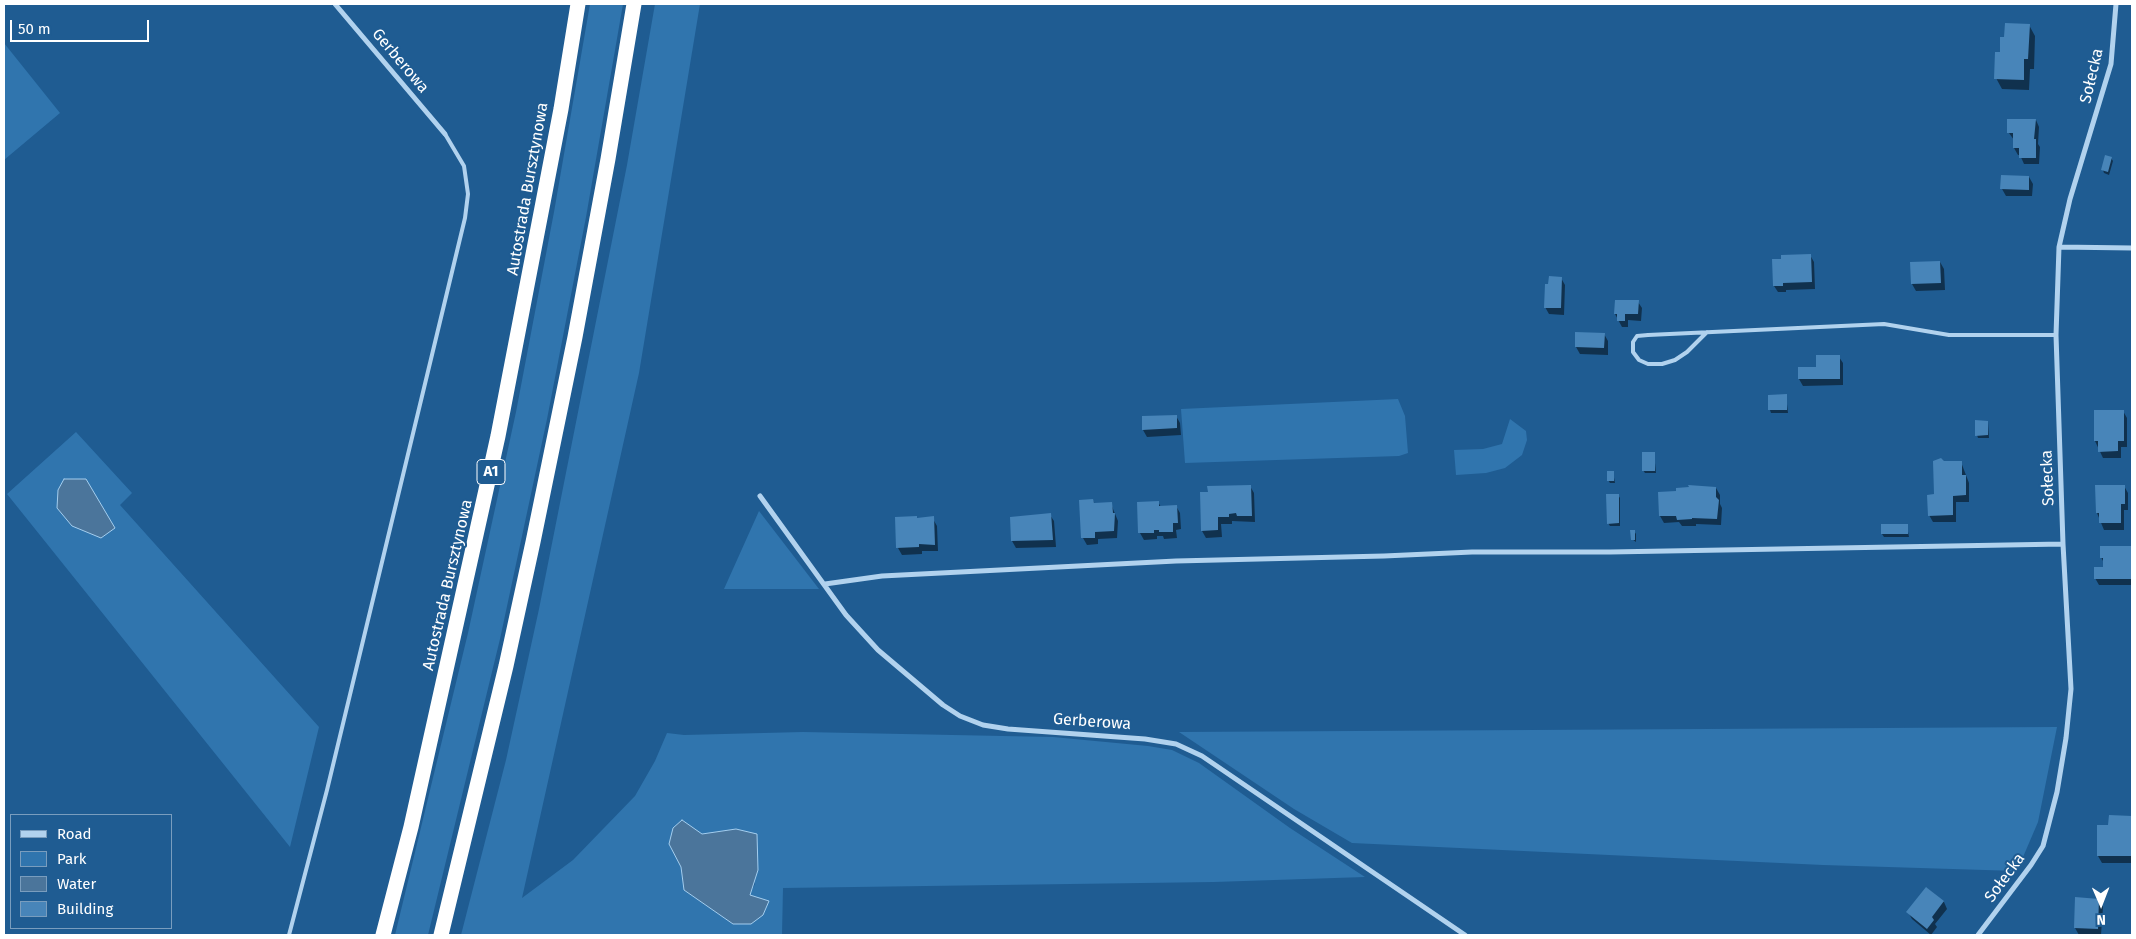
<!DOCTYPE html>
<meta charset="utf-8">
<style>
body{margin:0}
#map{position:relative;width:2136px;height:939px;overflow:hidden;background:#1f5c92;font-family:"Fira Sans",sans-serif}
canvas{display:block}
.frame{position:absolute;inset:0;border:5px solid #fff;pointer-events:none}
.legend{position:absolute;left:10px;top:814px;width:162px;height:115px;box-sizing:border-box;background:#1f5c92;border:1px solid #799dbe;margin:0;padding:6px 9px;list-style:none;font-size:15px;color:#fff}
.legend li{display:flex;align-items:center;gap:10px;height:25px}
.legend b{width:25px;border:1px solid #799dbe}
.north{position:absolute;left:2076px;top:879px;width:50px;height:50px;-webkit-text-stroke:4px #1f5c92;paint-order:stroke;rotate:179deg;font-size:14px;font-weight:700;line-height:20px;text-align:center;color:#fff}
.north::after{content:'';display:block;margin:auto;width:18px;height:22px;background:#fff;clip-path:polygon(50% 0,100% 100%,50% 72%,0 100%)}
.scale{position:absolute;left:10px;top:20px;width:139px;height:22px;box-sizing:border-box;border:2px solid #fff;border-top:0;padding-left:6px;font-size:15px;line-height:18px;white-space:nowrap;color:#fff;-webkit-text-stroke:4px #1f5c92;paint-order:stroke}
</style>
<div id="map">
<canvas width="2136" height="939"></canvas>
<div class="frame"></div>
<ul class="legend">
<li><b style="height:6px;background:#b1d2ee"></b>Road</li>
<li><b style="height:14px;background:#3075ae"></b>Park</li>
<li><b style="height:14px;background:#4b759b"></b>Water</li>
<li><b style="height:14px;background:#4885b9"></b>Building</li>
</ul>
<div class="north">N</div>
<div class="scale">50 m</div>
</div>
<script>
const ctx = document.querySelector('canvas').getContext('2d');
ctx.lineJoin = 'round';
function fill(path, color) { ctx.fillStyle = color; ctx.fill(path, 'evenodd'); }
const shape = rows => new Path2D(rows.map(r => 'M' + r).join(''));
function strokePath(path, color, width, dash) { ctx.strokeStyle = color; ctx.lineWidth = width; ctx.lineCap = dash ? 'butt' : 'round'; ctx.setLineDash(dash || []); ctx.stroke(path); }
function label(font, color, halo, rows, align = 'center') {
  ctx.font = font + ' "Fira Sans",sans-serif'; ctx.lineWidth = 4; ctx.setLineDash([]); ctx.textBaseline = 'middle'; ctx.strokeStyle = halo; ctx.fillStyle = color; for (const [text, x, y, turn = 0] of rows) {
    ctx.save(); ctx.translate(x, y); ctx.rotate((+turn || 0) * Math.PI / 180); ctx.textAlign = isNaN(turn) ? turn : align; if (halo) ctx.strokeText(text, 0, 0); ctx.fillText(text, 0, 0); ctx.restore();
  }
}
fill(shape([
 [590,4,623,4,586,217,547,419,500,639,428,935,395,935,468,633,516,412,554,212],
 [655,4,700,4,639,373,522,898,573,860,635,796,655,761,667,733,684,735,803,732,1053,737,1148,746,1172,750,1199,763,1290,828,1365,877,1214,882,783,888,782,935,461,935,506,760,539,609,627,165],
 [736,829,755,884,733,924,684,890,681,867,702,834],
 [4,43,60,113,4,160],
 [1398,399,1405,416,1408,453,1399,456,1185,463,1181,409],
 [1510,419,1526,431,1527,440,1522,455,1505,468,1486,473,1456,475,1454,450,1483,449,1502,444],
 [76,432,132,493,120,505,319,727,290,847,7,494],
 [759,511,819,589,724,589],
 [2057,727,2038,822,2017,871,1823,865,1352,843,1294,809,1179,732]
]), '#3075ae');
const water = shape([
 [64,479,86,479,115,528,101,538,72,526,57,508,58,490,64,479],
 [682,820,702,834,736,829,757,834,758,870,750,895,769,901,763,915,751,924,733,924,684,890,681,867,669,844,673,828,682,820]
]);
fill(water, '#4b759b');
strokePath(water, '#a4ceef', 1);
fill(shape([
 [2029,25,2035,36,2034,69,2030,69,2029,90,2002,89,1996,78,2001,54],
 [2036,120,2039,127,2038,144,2040,147,2039,164,2024,164,2020,155,2018,155,2014,148,2014,140,2009,133],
 [2111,158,2113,161,2109,175,2104,173,2103,170],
 [2029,177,2033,184,2032,196,2006,196,2002,189],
 [1810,255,1814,262,1815,289,1786,290,1786,292,1778,292,1774,286],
 [1940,262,1944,269,1945,290,1916,291,1912,284,1911,263],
 [1561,278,1565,285,1564,315,1549,314,1545,307,1550,285],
 [1638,302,1642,308,1641,321,1628,320,1628,327,1622,327,1615,314],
 [1604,334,1608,341,1608,355,1580,354,1576,347],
 [1839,357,1843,363,1843,385,1803,386,1799,379],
 [1786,395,1788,413,1771,413,1770,410],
 [2123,411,2127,418,2127,447,2121,447,2121,458,2103,458,2095,441],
 [1176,416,1180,423,1181,435,1147,437,1143,430],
 [1988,422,1989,438,1978,438,1977,435],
 [1654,453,1656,473,1645,473,1643,470],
 [1943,462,1961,462,1969,483,1969,502,1956,502,1956,522,1933,522,1929,515],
 [1613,472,1615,483,1610,483,1608,480],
 [1250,486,1254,493,1255,522,1232,521,1232,524,1221,524,1222,537,1206,538,1202,531],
 [2124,486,2128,493,2128,510,2124,510,2124,530,2104,530,2097,513],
 [1716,488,1720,495,1720,504,1722,508,1721,525,1696,524,1696,526,1682,526,1679,522,1664,523,1660,516],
 [1618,495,1620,498,1620,526,1610,526,1608,523],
 [1081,501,1093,501,1095,504,1111,504,1118,521,1117,538,1098,539,1098,544,1087,545,1083,538],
 [1158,502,1161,507,1176,506,1180,513,1181,529,1176,530,1177,538,1164,539,1163,536,1157,536,1157,539,1144,540,1140,533,1138,503],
 [1050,515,1054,521,1056,547,1016,548,1012,541],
 [933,519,937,526,938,551,922,551,922,554,902,555,898,548],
 [1907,526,1909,537,1884,537,1882,534],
 [1634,531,1636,534,1636,542,1632,539],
 [2130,548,2132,552,2132,585,2099,585,2095,578,2104,569,2104,563,2101,557],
 [2110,817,2132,817,2132,863,2102,863,2098,856,2110,827],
 [1927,888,1944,902,1947,909,1935,924,1937,927,1931,935,1912,919,1908,912],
 [2099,900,2103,907,2101,935,2079,935,2075,928]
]), '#0007');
fill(shape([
 [2005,23,2030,24,2028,59,2024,59,2024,80,1994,79,1995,52,2000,52,2000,37,2004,37],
 [2007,119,2036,119,2034,139,2036,139,2036,158,2019,158,2019,148,2013,148,2013,133,2007,133],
 [2105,155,2112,157,2108,172,2101,170],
 [2001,175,2029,176,2029,190,2000,189],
 [1811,254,1812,282,1783,283,1783,286,1773,286,1772,259,1781,259,1781,255],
 [1940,261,1941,283,1911,284,1910,262],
 [1549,276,1562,277,1561,308,1544,308,1545,284,1548,284],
 [1615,300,1639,300,1638,314,1625,314,1625,321,1617,321,1617,314,1614,314],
 [1575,332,1605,333,1604,348,1575,347],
 [1816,355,1840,355,1840,379,1798,379,1798,367,1816,367],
 [1787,394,1787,410,1768,410,1768,395],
 [2094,410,2124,410,2124,441,2118,441,2118,451,2098,452,2098,441,2094,441],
 [1177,415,1177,428,1142,430,1142,416],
 [1975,420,1988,421,1988,435,1975,436],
 [1642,452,1655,452,1655,471,1642,471],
 [1941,458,1944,461,1962,461,1962,475,1966,475,1966,495,1953,496,1953,515,1928,516,1927,495,1934,494,1933,461],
 [1607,471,1614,471,1614,481,1607,481],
 [1251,485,1252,516,1237,516,1236,513,1229,514,1229,517,1218,517,1218,530,1201,531,1200,492,1208,492,1207,486],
 [1688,485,1716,487,1716,497,1719,500,1717,519,1692,518,1692,519,1677,520,1676,516,1659,516,1658,492,1676,491,1676,488,1689,487],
 [2095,485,2125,485,2125,504,2121,504,2121,523,2099,523,2099,513,2096,513],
 [1606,494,1619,494,1619,523,1607,524],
 [1093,499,1094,503,1112,502,1113,513,1115,513,1114,531,1095,532,1095,538,1081,538,1079,500],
 [1159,501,1159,506,1177,505,1178,523,1173,523,1173,532,1159,532,1159,530,1154,530,1154,533,1138,533,1137,502],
 [1051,513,1053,540,1011,541,1010,517],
 [917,516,917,518,934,516,935,545,919,544,919,547,896,548,895,517],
 [1881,524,1908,524,1908,534,1881,534],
 [1630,530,1635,530,1635,540,1631,540],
 [2100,546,2131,546,2132,579,2094,579,2094,567,2103,567,2103,558,2100,558],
 [2109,815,2132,816,2132,856,2097,856,2097,825,2108,825],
 [1926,887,1944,901,1932,917,1934,920,1927,929,1906,912],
 [2075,897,2099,899,2098,929,2074,928]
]), '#4885b9');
strokePath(shape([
 [1707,332,1687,352,1675,360,1662,364,1648,364,1639,360,1633,352,1633,342,1637,336,1648,335,1884,324,1949,335,2056,335],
 [289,935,327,790,465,218,468,194,464,166,445,134]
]), '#b1d2ee', 4);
strokePath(shape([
 [335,4,445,134],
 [2059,247,2132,248],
 [760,496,846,615,878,650,943,705,960,716,983,725,1008,729,1145,739,1176,744,1202,756,1465,935],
 [825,584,882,576,1176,561,1384,556,1472,552,1610,552,2063,544],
 [1978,935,2031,865,2043,846,2057,792,2066,738,2071,689,2063,544,2056,335,2059,247,2070,199,2111,64,2116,4]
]), '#b1d2ee', 5);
strokePath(shape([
 [383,935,411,827,498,436,561,109,578,4],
 [441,935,506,666,533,542,575,337,608,159,634,4]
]), '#fff', 15);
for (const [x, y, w] of [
 [491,472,28]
]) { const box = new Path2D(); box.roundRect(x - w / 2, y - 12.5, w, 25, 4); ctx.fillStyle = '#1f5c92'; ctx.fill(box); strokePath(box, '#fff', 1); }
label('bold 15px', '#fff', null, [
 ["A1",491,472]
]);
label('16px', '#fff', '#1f5c92', [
 ["Gerberowa",400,61,50],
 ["Sołecka",2092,76,-77],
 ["Autostrada Bursztynowa",528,189,-80],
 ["Sołecka",2048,478,-92],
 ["Autostrada Bursztynowa",448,585,-77],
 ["Gerberowa",1092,722,4],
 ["Sołecka",2005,878,-54]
]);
</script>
